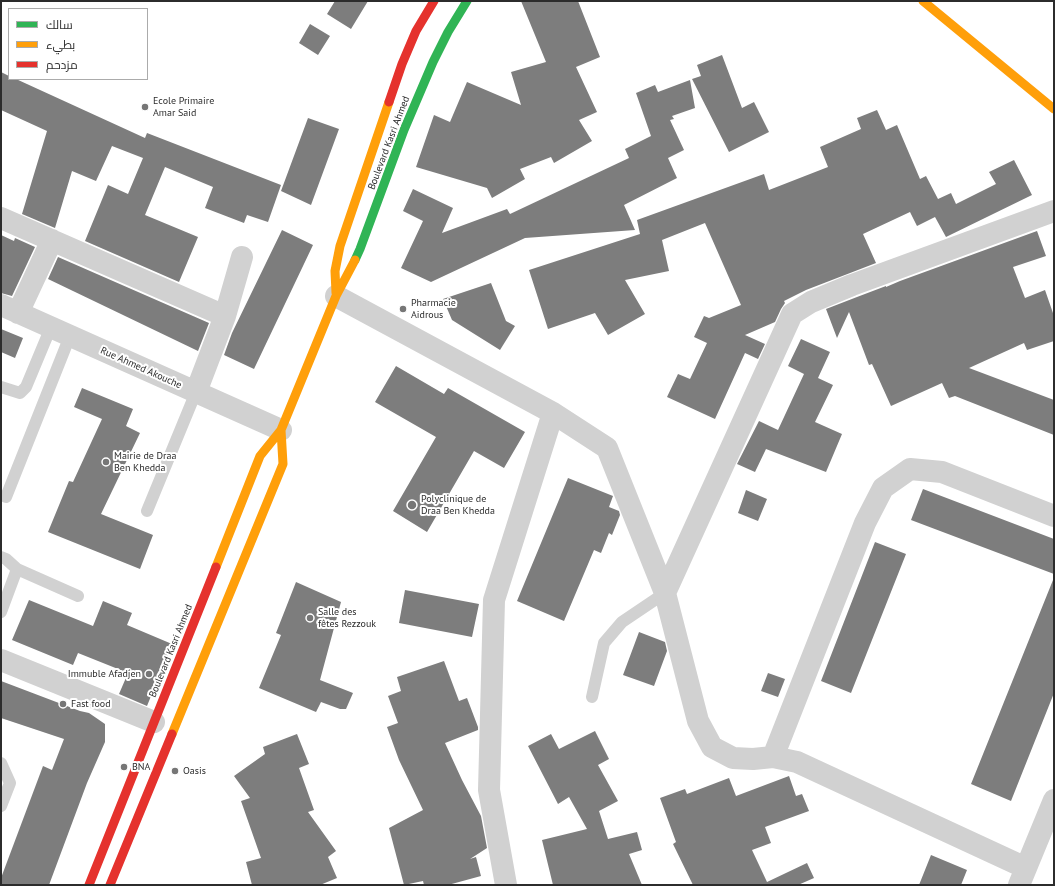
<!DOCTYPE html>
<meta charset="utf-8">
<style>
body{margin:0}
#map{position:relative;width:1055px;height:886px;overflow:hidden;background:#fff;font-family:"PT Sans",Cairo,sans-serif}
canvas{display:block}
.frame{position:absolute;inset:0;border:2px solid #2c2c2c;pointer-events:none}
.legend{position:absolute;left:8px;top:8px;width:140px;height:72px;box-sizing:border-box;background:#fff;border:1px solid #ababab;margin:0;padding:5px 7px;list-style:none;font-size:12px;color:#2c2c2c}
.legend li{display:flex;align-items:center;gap:8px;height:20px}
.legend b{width:20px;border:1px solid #ababab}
</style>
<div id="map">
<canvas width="1055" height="886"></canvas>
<div class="frame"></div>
<ul class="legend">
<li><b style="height:5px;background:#30b455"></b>سالك</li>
<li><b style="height:5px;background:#ff9f0a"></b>بطيء</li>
<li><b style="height:5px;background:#e5322d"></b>مزدحم</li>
</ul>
</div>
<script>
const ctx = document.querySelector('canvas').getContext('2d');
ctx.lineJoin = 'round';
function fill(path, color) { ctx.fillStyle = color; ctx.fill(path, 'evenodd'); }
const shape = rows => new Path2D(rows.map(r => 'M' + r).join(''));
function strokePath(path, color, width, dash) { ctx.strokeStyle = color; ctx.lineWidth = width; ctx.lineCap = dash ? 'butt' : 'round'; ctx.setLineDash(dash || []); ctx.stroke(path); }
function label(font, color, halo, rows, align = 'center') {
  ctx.font = font + ' "PT Sans",sans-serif'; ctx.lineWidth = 4; ctx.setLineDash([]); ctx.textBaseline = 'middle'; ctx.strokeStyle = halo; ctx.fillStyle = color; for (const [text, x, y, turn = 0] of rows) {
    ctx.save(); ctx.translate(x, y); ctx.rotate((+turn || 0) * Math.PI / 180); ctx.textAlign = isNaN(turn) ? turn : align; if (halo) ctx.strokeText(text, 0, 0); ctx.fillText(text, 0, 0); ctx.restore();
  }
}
fill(shape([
 [335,1,368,1,351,29,327,14],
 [521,1,578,1,600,57,576,67,597,112,579,120,592,141,554,163,551,157,520,169,525,179,492,198,487,188,416,167,434,115,450,122,467,82,521,105,511,72,546,62],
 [310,24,330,36,318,55,299,43],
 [722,55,742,108,754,102,769,132,729,152,692,79,701,76,697,65],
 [1,72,9,76,9,79,16,79,145,138,147,133,281,185,268,222,247,215,244,223,205,208,213,187,165,167,145,215,198,237,179,282,85,241,108,185,128,194,143,158,112,146,96,181,72,171,55,228,22,214,47,131,1,110],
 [690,80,695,108,672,116,674,119,670,120,684,150,668,158,677,178,624,205,635,230,525,238,431,282,401,268,423,221,403,211,413,189,453,208,442,233,507,209,510,214,629,158,625,149,651,136,636,93,655,85,658,92],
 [877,110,886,130,897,125,920,179,926,176,938,199,951,193,956,204,996,184,989,172,1014,160,1032,195,946,237,935,217,917,226,910,212,863,234,876,263,806,290,784,301,785,303,781,309,775,322,745,335,765,344,758,359,745,353,715,419,667,397,678,374,690,379,707,343,694,337,704,316,709,318,741,305,705,223,662,240,669,271,625,280,645,314,608,335,595,313,548,329,529,270,640,234,637,220,764,174,769,190,828,167,820,147,861,129,857,118],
 [308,118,339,129,311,205,281,191],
 [282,230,313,245,254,369,224,355,232,333],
 [1037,231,1046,256,1013,267,1025,298,1045,290,1054,316,1054,341,1027,350,1024,343,969,368,1054,400,1054,435,955,396,949,398,942,383,891,406,872,364,869,365,849,312,837,338,826,309,857,297,886,286,886,287,900,281],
 [1,235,14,241,15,238,35,247,12,296,1,293],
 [58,257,209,323,198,351,48,279],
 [491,283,506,321,515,326,500,350,452,320,443,299],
 [1,329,23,338,15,358,1,352],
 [801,339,830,352,818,378,833,385,815,422,842,434,826,472,766,449,755,472,737,464,759,421,778,430,804,374,788,366],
 [396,366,444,394,448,388,525,432,504,468,474,451,427,532,393,511,436,437,375,402],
 [82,388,133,409,126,426,140,433,101,514,153,535,140,569,48,532,69,481,73,482,102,419,74,407],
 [568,478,613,496,609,507,619,511,620,515,612,535,609,533,601,553,594,550,564,621,517,601],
 [923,489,1054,539,1054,574,911,520],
 [746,490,767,499,758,521,738,513],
 [875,542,906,554,851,693,821,681],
 [1053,580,1054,693,1011,801,971,784],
 [296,582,341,602,320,680,353,693,346,709,340,709,321,702,316,712,259,688,281,635,276,633],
 [405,590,479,604,472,637,399,623],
 [29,600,93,626,103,601,132,613,127,625,172,644,147,706,119,694,128,673,78,653,73,665,12,640],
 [639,632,665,642,667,651,654,686,623,675],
 [444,661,459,701,467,698,478,727,478,730,445,743,462,780,481,816,487,848,470,859,476,857,481,876,448,885,424,885,423,881,404,885,389,828,423,810,399,760,387,727,398,723,388,696,401,691,397,677],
 [768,673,785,679,778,697,761,691],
 [1,681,80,711,89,713,105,724,105,742,87,783,49,885,1,885,1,878,43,766,52,770,64,739,1,718],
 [595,731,609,759,598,765,618,801,599,811,608,839,637,832,642,850,629,854,642,885,553,885,542,840,587,829,569,797,558,804,528,746,551,734,559,749],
 [297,734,309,764,299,768,314,810,308,812,336,851,328,857,337,878,320,885,252,885,246,862,261,858,241,801,250,798,234,776,265,754,263,747],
 [789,776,796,796,802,794,809,811,765,827,771,843,752,850,767,882,807,863,814,878,798,885,693,885,673,844,676,842,660,798,685,789,687,794,729,778,736,796],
 [931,855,967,870,961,885,919,885]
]), '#7d7d7d');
strokePath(shape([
 [1,387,20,393,26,387,51,327],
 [6,497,70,336],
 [147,511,196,392],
 [1,557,6,559,17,569,1,612],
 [17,569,78,596],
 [592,697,604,643,622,622,665,593],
 [1,763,10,783,1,806]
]), '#d1d1d1', 12);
strokePath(shape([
 [1,218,225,316],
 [336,296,553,413,607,448,665,593,698,721,712,747,733,758,753,759,773,757,797,762,1026,868],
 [1,305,281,430],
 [18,313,52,240],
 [196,392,225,316,242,257],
 [665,593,792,314,811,302,852,285,1054,211],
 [1,660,154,722],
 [773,757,865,523,883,488,910,469,942,472,1054,516],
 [506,885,489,790,494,600,553,413],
 [1019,885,1054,800]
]), '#d1d1d1', 22);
strokePath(shape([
 [355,260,360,249,404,130,433,62,448,32,467,1]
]), '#30b455', 9);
strokePath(shape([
 [923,1,1054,109],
 [336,293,335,271,340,246,389,102],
 [216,567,260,456,281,430,336,296,355,260],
 [172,734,283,464,281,430]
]), '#ff9f0a', 9);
strokePath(shape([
 [389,102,402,64,416,31,434,1],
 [89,885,216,567],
 [110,885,172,734]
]), '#e5322d', 9);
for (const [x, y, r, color] of [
 [145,107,4,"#767676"],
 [403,309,4,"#767676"],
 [106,462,4,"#767676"],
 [412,505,5,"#767676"],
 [310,618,4,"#767676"],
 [149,674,4,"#767676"],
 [63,704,4,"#767676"],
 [124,767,4,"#767676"],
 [175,771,4,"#767676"]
]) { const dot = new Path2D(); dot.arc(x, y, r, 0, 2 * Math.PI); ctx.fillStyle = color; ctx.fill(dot); strokePath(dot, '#fff', 1.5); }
label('10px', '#2c2c2c', '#fff', [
 ["Ecole Primaire",153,101],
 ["Amar Said",153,113],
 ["Pharmacie",411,303],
 ["Aidrous",411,315],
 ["Mairie de Draa",114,456],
 ["Ben Khedda",114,468],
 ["Polyclinique de",421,499],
 ["Draa Ben Khedda",421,511],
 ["Salle des",318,612],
 ["fêtes Rezzouk",318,624],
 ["Immuble Afadjen",141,674,"right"],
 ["Fast food",71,704],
 ["BNA",132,767],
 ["Oasis",183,771]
], 'left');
label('10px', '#2c2c2c', '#fff', [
 ["Boulevard Kasri Ahmed",389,143,-69],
 ["Rue Ahmed Akouche",141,368,24],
 ["Boulevard Kasri Ahmed",171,651,-68]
]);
</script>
